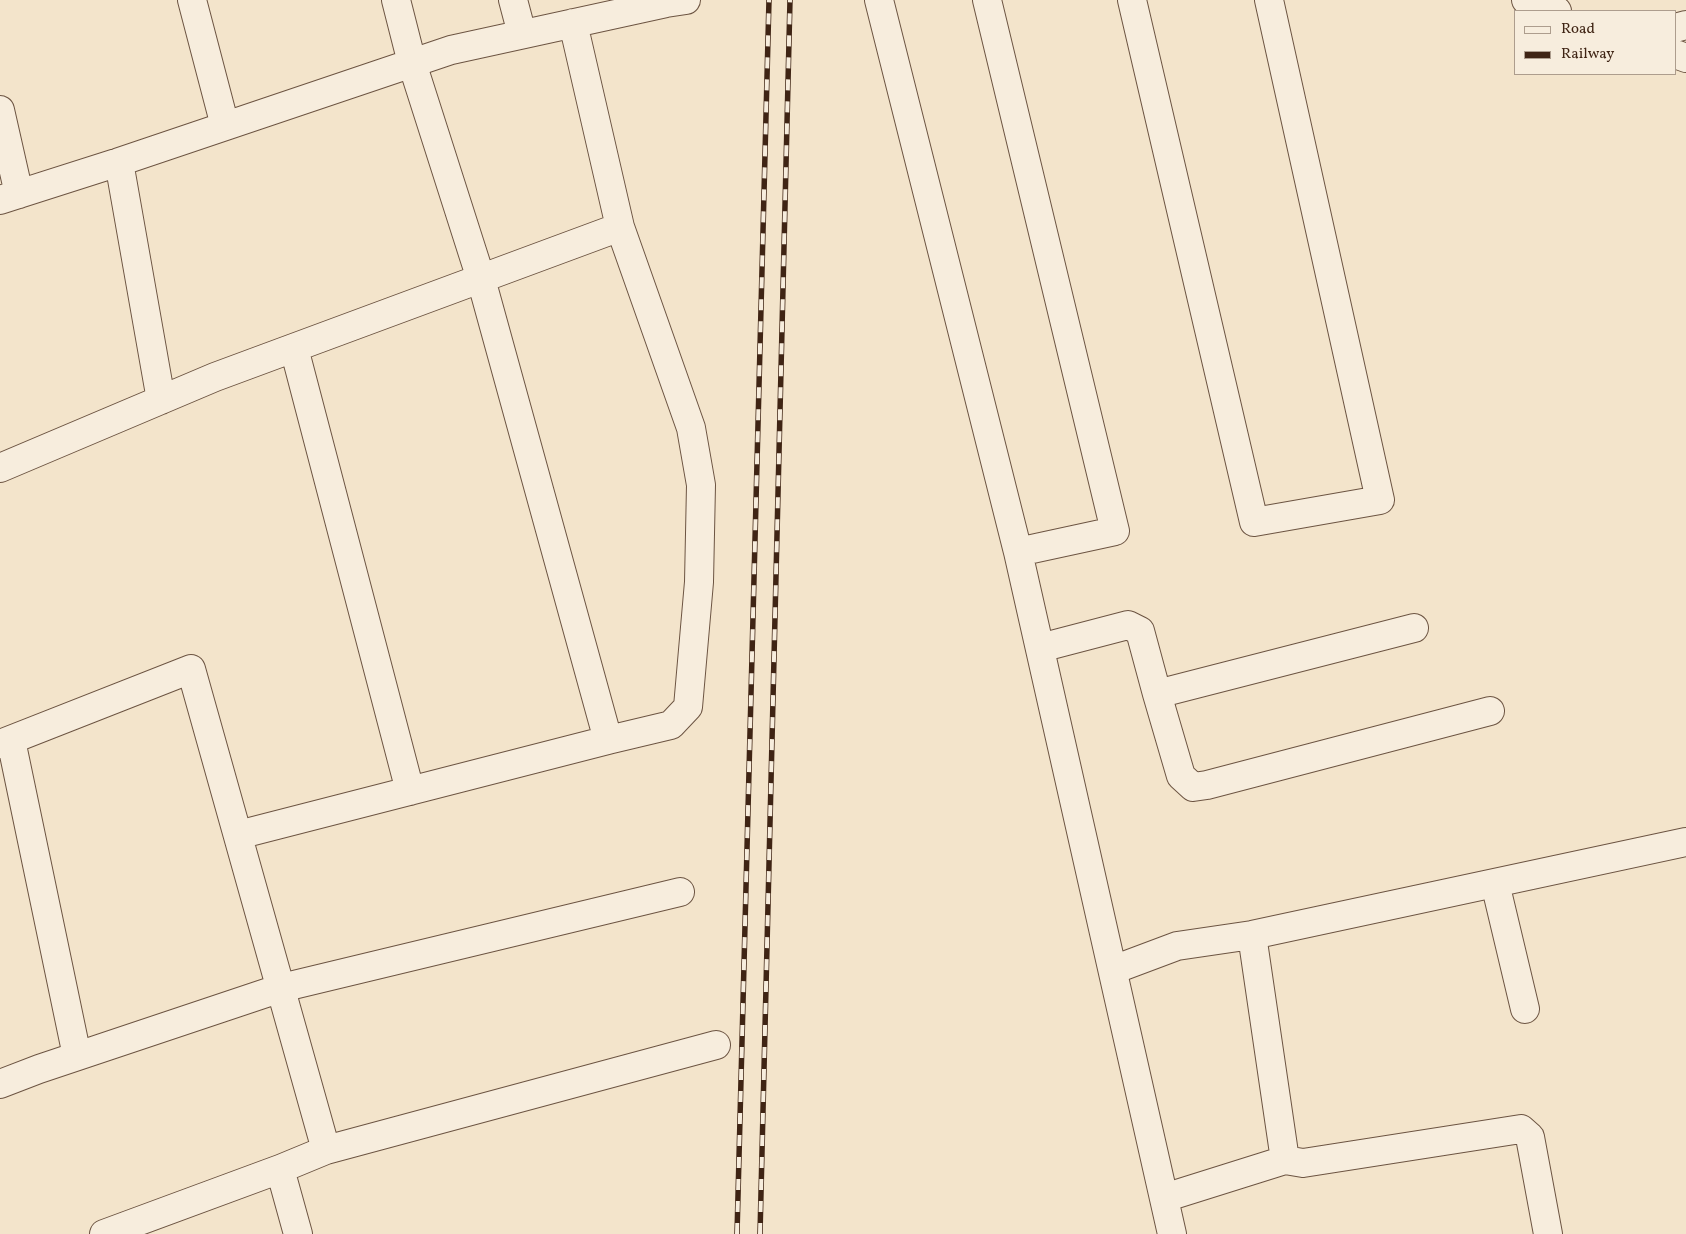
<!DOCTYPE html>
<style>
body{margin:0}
#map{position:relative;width:1686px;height:1234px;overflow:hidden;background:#f3e4cb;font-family:Vollkorn,serif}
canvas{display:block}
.legend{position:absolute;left:1514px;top:10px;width:162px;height:65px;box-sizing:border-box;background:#f7eddd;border:1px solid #ad9d8d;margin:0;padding:6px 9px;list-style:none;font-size:15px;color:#3f2414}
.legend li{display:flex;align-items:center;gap:10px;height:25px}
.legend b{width:25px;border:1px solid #ad9d8d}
</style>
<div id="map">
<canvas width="1686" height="1234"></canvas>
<ul class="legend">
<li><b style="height:6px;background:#f7eddd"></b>Road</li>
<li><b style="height:6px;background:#3f2414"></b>Railway</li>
</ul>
</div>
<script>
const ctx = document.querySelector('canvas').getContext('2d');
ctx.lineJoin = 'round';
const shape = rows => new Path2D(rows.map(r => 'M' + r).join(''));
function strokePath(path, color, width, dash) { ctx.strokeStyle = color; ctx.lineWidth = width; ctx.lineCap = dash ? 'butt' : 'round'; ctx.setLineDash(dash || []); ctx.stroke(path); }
const minor = shape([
 [192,0,225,126],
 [513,0,522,34],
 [879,0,1018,552,1172,1234],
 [987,0,1115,531,1018,552],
 [1132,0,1254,522,1380,500,1269,0],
 [1526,0,1557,11],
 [1675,28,1686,25],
 [1675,54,1686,58],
 [0,110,19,194],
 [119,162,161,400],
 [0,200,119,162,451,50,666,3,686,0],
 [294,348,410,791],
 [0,468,215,377,620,227,573,23],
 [1040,648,1128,625,1140,631,1157,694,1414,628],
 [1157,694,1181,776,1193,787,1207,785,1490,711],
 [11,740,77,1056],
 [608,740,671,725,688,707,699,582,701,485,691,428,620,227],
 [0,744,191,669,326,1150,280,1169],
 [238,835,608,740,481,279,412,63,396,0],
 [1495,883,1525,1009],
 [1252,935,1285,1160],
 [1113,970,1177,946,1252,935,1686,842],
 [0,1084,39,1069,281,988,680,892],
 [326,1150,716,1045],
 [1164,1198,1285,1160,1303,1163,1521,1129,1530,1137,1548,1234],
 [104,1234,280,1169,298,1234]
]);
strokePath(minor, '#6c5442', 30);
strokePath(minor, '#f7eddd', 28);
const rail = shape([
 [737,1234,769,0],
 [760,1234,790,0]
]);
strokePath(rail, '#3f2414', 5.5);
strokePath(rail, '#f7eddd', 4, [11]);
</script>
